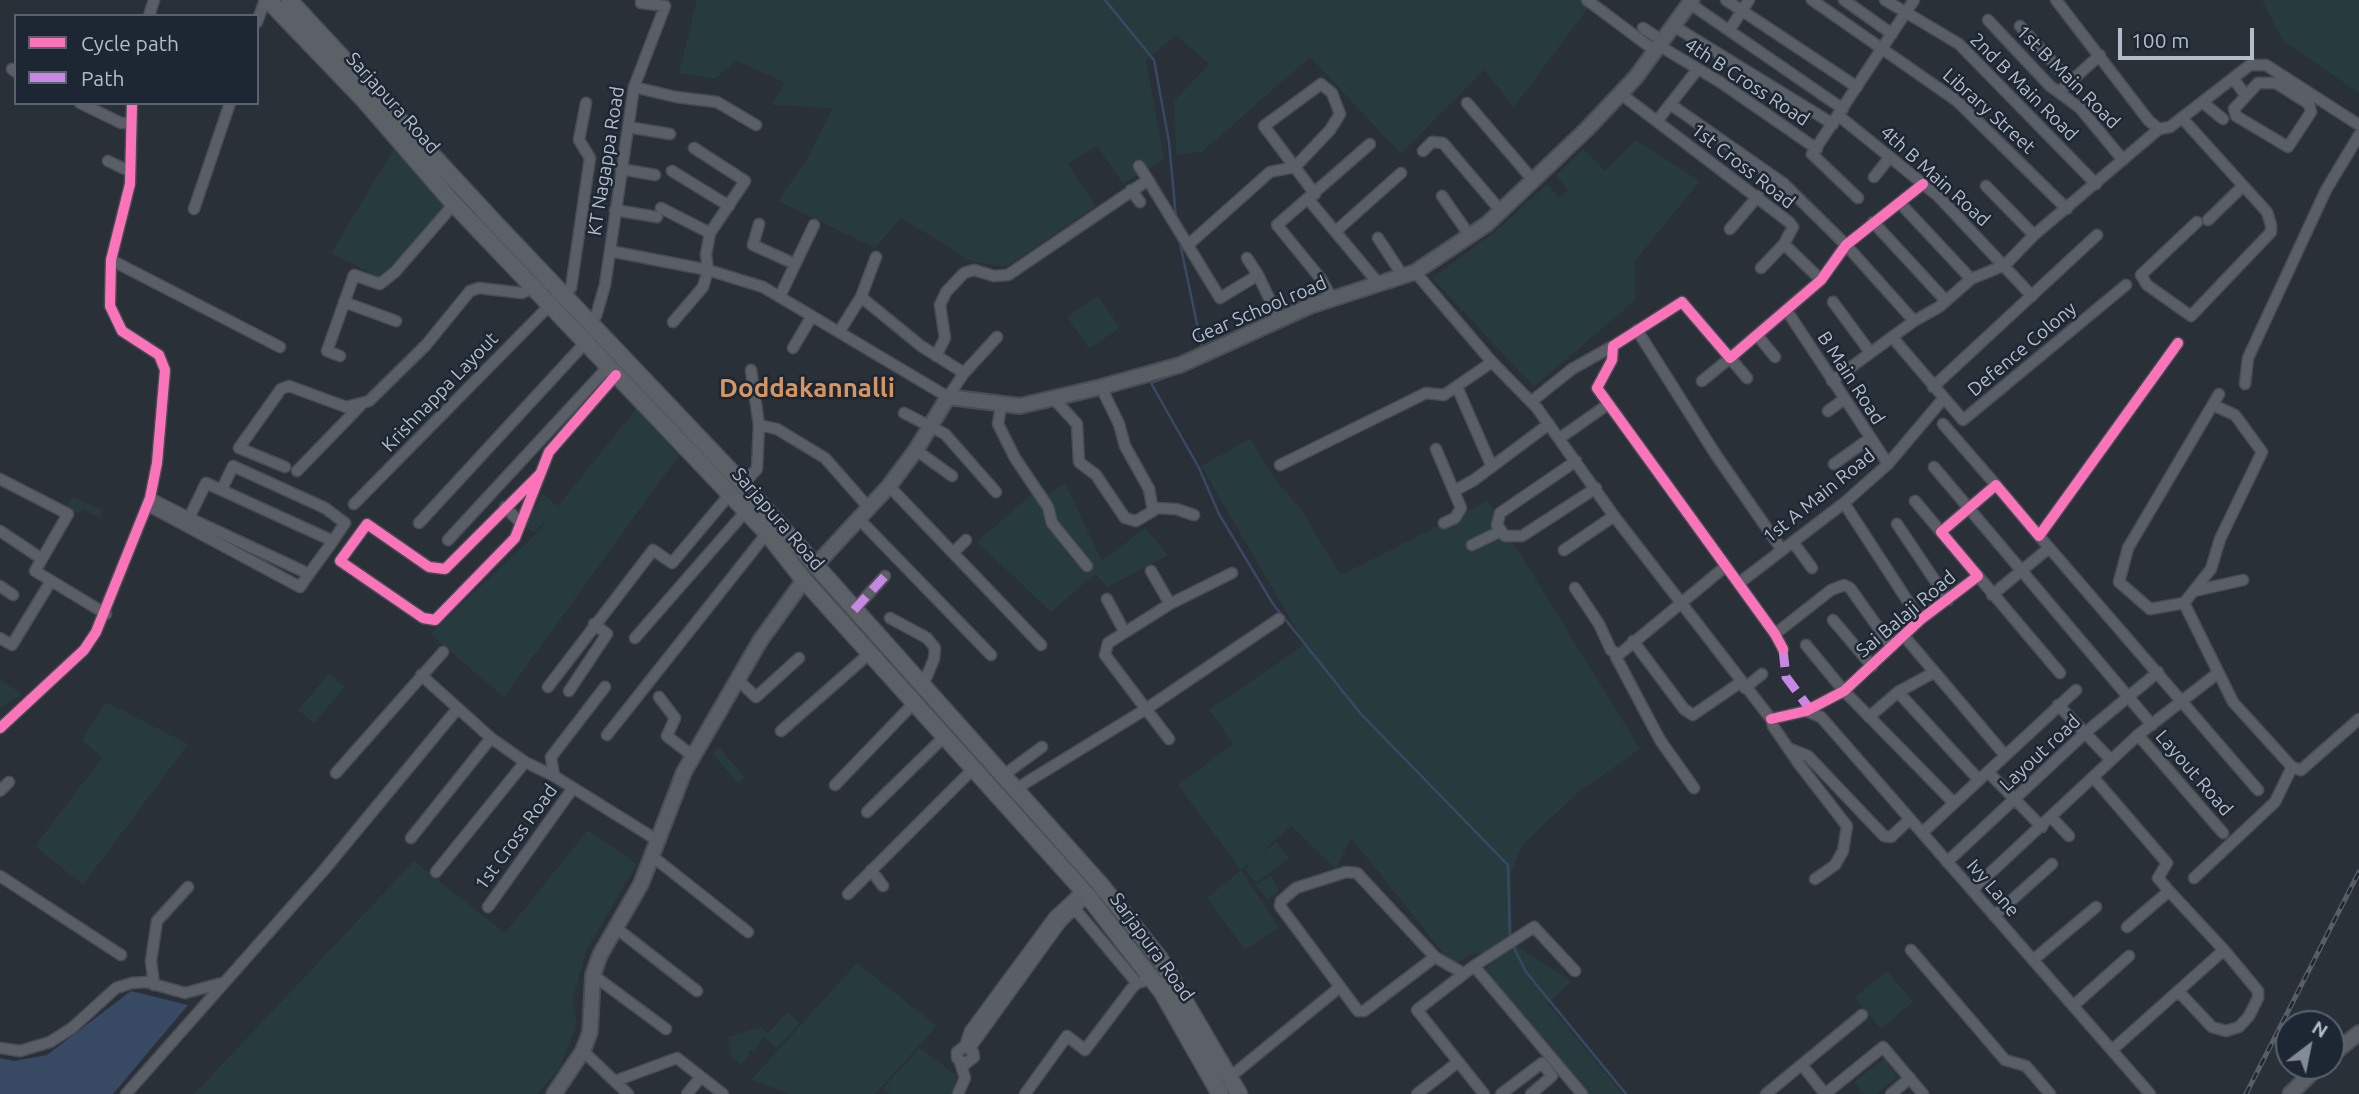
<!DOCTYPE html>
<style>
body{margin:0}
#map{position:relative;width:2359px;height:1094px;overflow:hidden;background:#2a3038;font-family:Ubuntu,sans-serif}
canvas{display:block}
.legend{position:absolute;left:14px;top:14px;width:245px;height:91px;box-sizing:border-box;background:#1d2633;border:2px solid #59626f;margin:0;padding:9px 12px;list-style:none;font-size:21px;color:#b4bcc9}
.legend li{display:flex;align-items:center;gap:14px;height:35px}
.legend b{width:35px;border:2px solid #59626f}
.north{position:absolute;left:2275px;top:1010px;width:70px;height:70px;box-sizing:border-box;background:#1d2633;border:2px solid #59626f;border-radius:50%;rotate:32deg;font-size:19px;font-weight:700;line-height:28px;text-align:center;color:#b4bcc9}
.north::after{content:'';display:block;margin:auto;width:24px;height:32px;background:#848b96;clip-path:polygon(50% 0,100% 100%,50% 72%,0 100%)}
.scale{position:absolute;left:2118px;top:28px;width:136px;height:32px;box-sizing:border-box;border:4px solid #b4bcc9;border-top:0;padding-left:9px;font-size:21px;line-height:24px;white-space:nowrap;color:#b4bcc9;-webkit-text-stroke:5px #1d2633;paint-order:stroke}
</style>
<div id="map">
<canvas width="2359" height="1094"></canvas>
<ul class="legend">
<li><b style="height:9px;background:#fb73b8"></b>Cycle path</li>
<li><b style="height:9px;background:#c787e3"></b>Path</li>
</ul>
<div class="north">N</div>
<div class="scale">100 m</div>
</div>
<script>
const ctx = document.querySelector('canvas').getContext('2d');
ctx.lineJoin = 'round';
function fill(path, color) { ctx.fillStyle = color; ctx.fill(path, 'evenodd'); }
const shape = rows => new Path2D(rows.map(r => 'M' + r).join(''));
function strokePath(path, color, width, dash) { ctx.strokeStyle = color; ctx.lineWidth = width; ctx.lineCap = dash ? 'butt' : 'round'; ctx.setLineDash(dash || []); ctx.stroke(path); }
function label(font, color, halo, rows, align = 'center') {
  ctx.font = font + ' Ubuntu,sans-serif'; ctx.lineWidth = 5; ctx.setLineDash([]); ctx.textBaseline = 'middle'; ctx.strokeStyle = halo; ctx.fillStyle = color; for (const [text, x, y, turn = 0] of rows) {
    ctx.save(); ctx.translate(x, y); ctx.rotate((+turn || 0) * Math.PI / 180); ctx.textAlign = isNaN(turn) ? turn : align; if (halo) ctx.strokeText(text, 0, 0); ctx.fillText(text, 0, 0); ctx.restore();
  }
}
fill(shape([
 [697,0,1594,0,1514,107,1484,70,1401,154,1310,57,1202,152,1176,155,1174,101,1209,64,1176,35,1146,60,1164,159,1123,184,1097,146,1068,164,1096,206,1006,267,971,261,901,218,875,248,778,201,808,157,833,108,772,105,785,82,736,61,715,79,679,73],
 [2262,0,2359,0,2359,93,2283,41],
 [1636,140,1700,181,1635,261,1635,300,1534,387,1432,278,1496,231,1547,184,1560,198,1568,190,1556,175,1583,149,1605,171],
 [394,149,447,205,381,278,331,253],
 [1098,296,1120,328,1089,349,1067,317],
 [636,409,679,455,504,697,430,634,536,534,550,516,534,533,522,524,539,503,541,493,558,506],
 [1250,439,1275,479,1300,508,1341,575,1488,501,1640,749,1580,791,1523,844,1511,872,1512,934,1487,953,1470,954,1453,965,1351,838,1336,869,1291,826,1260,854,1277,842,1289,858,1256,883,1245,869,1253,860,1241,870,1279,927,1245,950,1207,898,1241,870,1178,785,1233,744,1209,710,1305,644,1201,466],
 [1065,483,1102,561,1145,528,1168,555,1108,587,1095,574,1051,612,977,542,1041,486,1049,494],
 [72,497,103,510,99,518,82,509,78,514,66,508],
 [329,674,345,687,314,723,298,710],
 [0,680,22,694,0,708],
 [106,702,188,744,83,885,35,846,102,758,82,740],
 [719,747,745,778,738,783,712,753],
 [588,830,637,864,587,949,573,998,577,1025,559,1069,537,1094,194,1094,414,861,505,933],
 [1271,875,1279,891,1268,900,1256,885],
 [1515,945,1572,981,1548,1004,1623,1094,1588,1094,1485,969],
 [857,963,937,1026,875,1094,790,1094,751,1080],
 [1887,971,1913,1002,1881,1029,1855,997],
 [788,1012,800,1023,776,1049,764,1037,754,1051,748,1051,750,1055,741,1065,730,1055,733,1052,730,1054,728,1037,761,1027,768,1033],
 [920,1048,957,1076,952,1094,890,1094,885,1090,883,1088],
 [1884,1059,1898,1077,1877,1094,1864,1094,1854,1082]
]), '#273a3e');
fill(shape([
 [131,991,188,1005,113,1094,0,1094,0,1058,14,1061,47,1055]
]), '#384963');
strokePath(shape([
 [1105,0,1154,60,1169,142,1176,218],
 [1179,238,1202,348],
 [1185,370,1151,383,1199,468,1219,514,1273,604,1361,714,1508,865,1510,938],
 [1512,944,1526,972,1626,1094]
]), '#384963', 2.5);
const street = shape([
 [1587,0,1654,50],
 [1726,0,1857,87],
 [1812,0,1957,101,2067,209],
 [1844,0,1892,34],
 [1885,0,1959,44,2096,184],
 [2056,0,2149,121,2159,129],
 [1689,3,1843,109],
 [149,16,154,0],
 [1988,20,2050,86,2080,108,2123,160],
 [257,22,265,0],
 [1672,25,1833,124],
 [2020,26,2069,80],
 [1643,28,1661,40],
 [1730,29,1749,0],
 [1658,45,1720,82,1817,149],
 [12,69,16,72],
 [2233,78,2246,96,2258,83,2276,83,2309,104,2311,112,2288,147,2236,116,2234,109,2246,96],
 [634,87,676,97,717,102,756,125],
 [2060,91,2100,55],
 [1621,94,1789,222,1793,227,1784,244,1821,280],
 [2202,102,2223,119],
 [80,103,121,123,130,123],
 [1467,103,1532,179],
 [1670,104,1783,183,1846,245,1914,321],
 [1839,116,1938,196,2032,296],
 [2182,118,2267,212,2271,225,2271,232,2191,316,2147,285,2141,275,2197,222],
 [1657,121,1697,70],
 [628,127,670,134],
 [1423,151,1432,142,1443,143,1500,210],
 [108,161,129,171],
 [1139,166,1148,180],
 [1295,167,1330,130,1340,114,1332,93,1321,84,1264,126,1315,194],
 [621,169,655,175],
 [672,171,729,206],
 [1874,177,1890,157],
 [1986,186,2034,235],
 [1131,190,1140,202],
 [1442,196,1470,236],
 [1858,198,1812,154,1914,0],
 [1308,199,1379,284],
 [1900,203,1971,279],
 [661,208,710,233],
 [194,209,230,103],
 [615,210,657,217],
 [2208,220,2243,186],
 [1873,222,1946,301],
 [759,224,753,245,795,264],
 [1730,229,1758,196],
 [1336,231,1401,173],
 [1378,238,1403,276],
 [1188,245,1270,172,1295,167],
 [610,251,708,270,763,287,948,397,964,373,921,346,861,297,876,257],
 [1247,258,1258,275],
 [111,260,280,347],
 [1761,268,1784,244],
 [1415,272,1492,362,1537,408,1614,516,1771,719,1773,726,1799,764,1847,826,1843,851,1835,865,1815,879],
 [564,295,571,288,590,158,579,140,586,103],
 [780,296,814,225],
 [1332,299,1321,279,1277,225,1370,144],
 [344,302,396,321],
 [1833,302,1870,352],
 [1787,311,1888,464],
 [673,322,703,287,708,270,706,254,710,233,745,181,694,148],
 [590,323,596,316,605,285,634,87,665,6,641,3,642,0],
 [1637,330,1716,455,1782,550],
 [839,332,861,297],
 [1757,335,1775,357],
 [1893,338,1963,420,2126,285],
 [793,348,812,316],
 [340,356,327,351,354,275,380,284,395,272,454,204],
 [936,356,945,338,940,305,946,292,964,273,974,270,994,276,1008,275,1148,180,1220,298,1258,275,1280,321],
 [964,373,997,337],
 [1702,381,1730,358,1747,378],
 [1832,381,1914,321,1939,307,1971,279,2005,265,2034,235,2159,129,2170,127,2250,65,2266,65,2359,125],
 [2245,384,2248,358,2326,190,2359,135],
 [1457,387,1492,467],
 [1933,387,2097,235],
 [2219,394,2128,548,2119,582,2150,609,2184,603,2233,702,2292,767,2301,770,2359,719],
 [1053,398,1077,424,1079,462,1096,475,1125,518,1136,521,1153,511,1149,489,1125,446,1119,424,1101,387],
 [1532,401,1572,369,1613,346],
 [1001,406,998,424,1015,458,1048,507,1052,523,1087,566],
 [1828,411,1843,400],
 [904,413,945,434,996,492],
 [1943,424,1996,485],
 [759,425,777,429,825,458,869,508],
 [1560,438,1607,405],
 [1436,449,1461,508,1455,518,1444,523],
 [916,450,952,476],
 [1576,461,1500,513,1497,525,1505,536,1522,536,1596,488],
 [1834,464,1869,439],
 [1280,465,1426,393,1444,395,1492,362],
 [285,467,239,448,281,389,289,386,346,407,369,401,426,345,470,291,479,288,522,293,534,288],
 [1934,467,2152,725],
 [297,471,363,403],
 [540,474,445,569,429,567,367,524,340,561,423,618,435,620,515,538,549,452,616,375],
 [0,479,68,514,35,571,106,614],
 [743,484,757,469,759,425,751,370],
 [889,486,1041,645],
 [222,489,233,466,325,508,345,523,333,541],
 [1454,491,1474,480,1549,424],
 [150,498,189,518,309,574,333,541,206,483,189,518],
 [1915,501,1941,532],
 [1844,503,1920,620],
 [354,504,550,305],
 [147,505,300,587,309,574],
 [505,507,521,523],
 [1154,508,1176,509,1194,515],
 [859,519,991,655],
 [419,523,585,343],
 [1897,524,1948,600],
 [0,531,42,559],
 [2039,536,2258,790],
 [448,540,608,367],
 [1793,542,1812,568],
 [1472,545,1501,531],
 [1564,550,1614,516],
 [955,551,966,540],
 [1151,571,1170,604],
 [1978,576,2060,673],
 [1739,583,1844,503,1888,464,1943,399],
 [0,586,13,595],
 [1575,588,1599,624,1611,650,1617,654],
 [2194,591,2243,580],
 [1992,595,2049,548],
 [1107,599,1124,631],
 [2184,603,2211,569,2220,539,2262,452,2235,415,2213,405],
 [854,610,885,576],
 [890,618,927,638,935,648,934,659,926,678,919,684],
 [1833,620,1872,666],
 [1775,634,1831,590,1844,585,1850,588,1892,647],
 [1904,636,2004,754],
 [0,638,12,645,51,581],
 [635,638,746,511],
 [1633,641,1684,709,1693,715,1741,682],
 [1806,645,1844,691,1954,803],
 [1783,649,1775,634,1597,388,1612,360,1613,346,1682,302,1730,358,1821,280,1846,245,1923,184],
 [421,675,491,738,525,762,554,776,657,840],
 [738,680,756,697,799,658],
 [548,687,653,550,672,563,730,494],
 [1745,688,1762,674],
 [569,691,607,634,594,624],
 [1898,692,1979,780],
 [659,697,675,718,667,736,694,757],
 [2058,705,2111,760],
 [1806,711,1821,717,2150,1094],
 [1869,717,1898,692,1933,673],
 [1771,719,1806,711,1844,691,1920,620,1978,576,1941,532,1996,485,2039,536,2178,343],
 [0,728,84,650,96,632,150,498,157,463,165,370,159,355,122,331,110,306,111,260,130,184,132,103],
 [781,731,870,653],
 [607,735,767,533],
 [2138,735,2223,833],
 [1169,739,1146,709,1279,619],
 [1788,748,1808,756,1884,836,1891,837,1910,819],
 [1988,772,2042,827],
 [336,773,443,652],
 [554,776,551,757,605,687],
 [1001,777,1042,747],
 [2093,777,2167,863,2158,878,2169,891,2127,927],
 [835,785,914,703],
 [1694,788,1660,740,1616,657,1726,566],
 [1014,790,1146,709,1105,655,1108,643,1170,604,1232,573],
 [0,791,9,782],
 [867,812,944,737],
 [2051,817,2069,836],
 [1922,833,2076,690],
 [411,838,491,738],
 [652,856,748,932],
 [1947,862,2085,733,2158,672],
 [871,870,883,886],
 [436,872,525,762],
 [0,876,121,955],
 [2194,878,2275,802,2292,767],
 [1972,890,2138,735,2218,673],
 [848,894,973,769],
 [1070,903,1137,983],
 [488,907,573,788],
 [1994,916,2052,864],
 [616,928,697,991],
 [1911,950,2005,1060,2026,1066,2050,1094],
 [1435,957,1364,1011,1358,1011,1280,906,1281,901,1296,888,1346,872,1357,873,1435,957,1463,973],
 [2033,960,2096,907],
 [1474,966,1534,927,1575,971],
 [593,975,666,1029],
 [154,985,151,961,157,921,188,887],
 [2179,992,2212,1027,2226,1031,2239,1027,2249,1016,2258,998,2258,991,2224,950],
 [2073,1006,2129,956],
 [965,1046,973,1052,974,1057,965,1064,957,1058,957,1052,965,1046,970,1031,1054,917,1083,890],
 [0,1048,20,1051,50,1042,72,1028,116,988,132,983,146,982,185,993,222,983],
 [970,1048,1061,922,1088,896],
 [2112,1050,2224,950,2169,891],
 [583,1051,628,1094],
 [1802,1065,1825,1094,1883,1047,1923,1094],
 [1230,1077,1340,987],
 [615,1081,677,1058,723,1094],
 [126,1094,324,870,458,708],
 [687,1094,701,1077],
 [958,1094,965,1078,960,1062],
 [1025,1094,1067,1036,1085,1050,1132,988,1137,983,1153,979],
 [1417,1094,1458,1062],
 [1484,1094,1417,1010,1474,966,1582,1094],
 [1501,1094,1542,1063,1552,1076,1531,1094],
 [1766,1094,1862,1015],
 [1891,1094,1910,1078]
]);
const secondary = shape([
 [815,566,889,486,916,450,948,397,1020,406,1101,387,1180,365,1310,306,1415,272,1487,224,1587,129,1636,77,1692,0],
 [2331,1055,2359,1033],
 [554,1094,583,1051,590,1032,593,975,600,955,641,884,684,772,760,641,804,580],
 [2290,1094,2319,1066]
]);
const primary = shape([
 [268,0,365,101,454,204,767,533,804,580,1088,896,1162,992,1220,1094],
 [289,0,495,223,743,484,1100,884,1160,959,1239,1094]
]);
strokePath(street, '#484c53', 13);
strokePath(secondary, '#484c53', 18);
strokePath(primary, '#484c55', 19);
strokePath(street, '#5a5e66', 10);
strokePath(secondary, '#595d64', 14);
strokePath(primary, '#5c6168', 16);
const rail = shape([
 [2246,1094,2359,872]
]);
strokePath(rail, '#595d64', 5);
strokePath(rail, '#1d2633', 2.5, [8]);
strokePath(shape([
 [854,610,885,576],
 [1783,649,1786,677,1809,708]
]), '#c787e3', 9, [18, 9]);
strokePath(shape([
 [540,474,445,569,429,567,367,524,340,561,423,618,435,620,515,538,549,452,616,375],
 [1783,649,1775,634,1597,388,1612,360,1613,346,1682,302,1730,358,1821,280,1846,245,1923,184],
 [1771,719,1806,711,1844,691,1920,620,1978,576,1941,532,1996,485,2039,536,2178,343],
 [0,728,84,650,96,632,150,498,157,463,165,370,159,355,122,331,110,306,111,260,130,184,132,103]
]), '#fb73b8', 10);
label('19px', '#b4bcc9', '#1d2633', [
 ["1st B Main Road",2068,77,45],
 ["4th B Cross Road",1747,82,33],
 ["2nd B Main Road",2024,87,45],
 ["Sarjapura Road",393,103,48],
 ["Library Street",1989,111,42],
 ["KT Nagappa Road",606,161,-81],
 ["1st Cross Road",1743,166,38],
 ["4th B Main Road",1935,176,42],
 ["Gear School road",1259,310,-23],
 ["Defence Colony",2022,349,-40],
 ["B Main Road",1851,378,57],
 ["Krishnappa Layout",440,392,-46],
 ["1st A Main Road",1819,496,-39],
 ["Sarjapura Road",778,519,49],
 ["Sai Balaji Road",1906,614,-40],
 ["Layout road",2040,753,-43],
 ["Layout Road",2194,773,49],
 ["1st Cross Road",516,837,-54],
 ["Ivy Lane",1993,888,49],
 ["Sarjapura Road",1152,947,54]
]);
label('bold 26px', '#d59563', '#1d2633', [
 ["Doddakannalli",807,388]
]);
</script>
